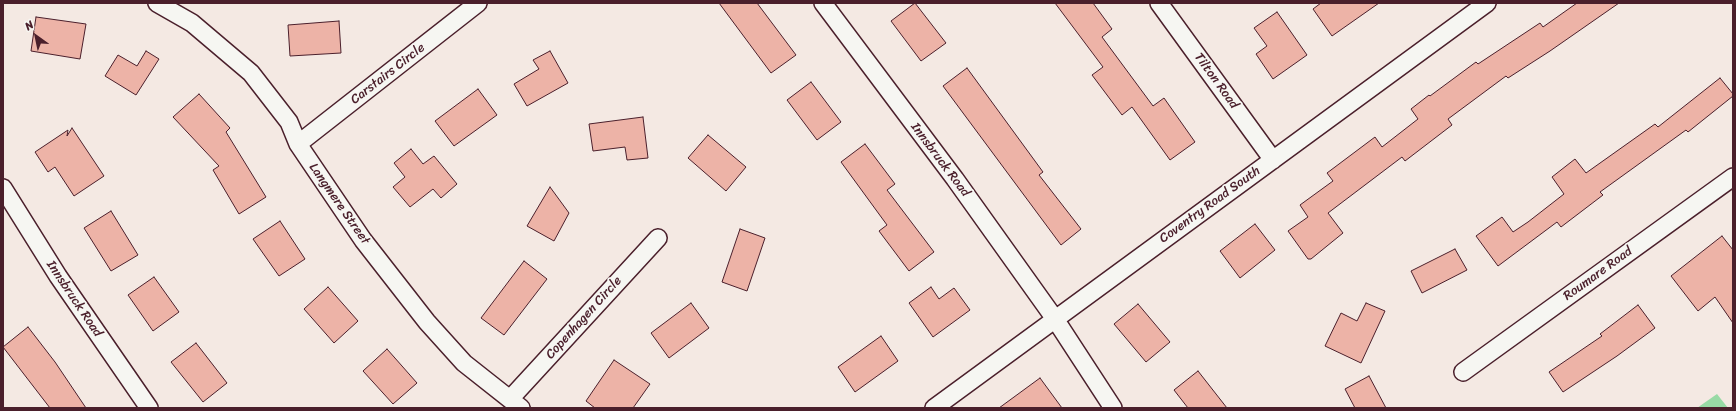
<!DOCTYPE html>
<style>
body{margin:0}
#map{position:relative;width:1736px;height:411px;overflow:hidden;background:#f4e9e3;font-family:Sriracha,sans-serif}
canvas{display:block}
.frame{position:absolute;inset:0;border:4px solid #4a1f2b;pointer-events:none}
.north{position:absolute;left:16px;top:16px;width:40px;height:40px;-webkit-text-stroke:3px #f6f6f2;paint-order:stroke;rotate:327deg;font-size:11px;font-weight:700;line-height:16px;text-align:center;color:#4a1f2b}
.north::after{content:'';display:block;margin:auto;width:14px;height:18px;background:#4a1f2b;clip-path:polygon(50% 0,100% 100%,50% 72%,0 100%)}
</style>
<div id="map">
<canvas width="1736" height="411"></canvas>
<div class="frame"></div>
<div class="north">N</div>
</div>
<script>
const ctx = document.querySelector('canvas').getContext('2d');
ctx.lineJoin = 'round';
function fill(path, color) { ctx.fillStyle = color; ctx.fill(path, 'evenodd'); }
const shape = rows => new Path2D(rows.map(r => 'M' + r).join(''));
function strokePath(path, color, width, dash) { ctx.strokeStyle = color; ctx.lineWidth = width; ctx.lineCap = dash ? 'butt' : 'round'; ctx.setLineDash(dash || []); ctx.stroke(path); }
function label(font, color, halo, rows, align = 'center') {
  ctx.font = font + ' Sriracha,sans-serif'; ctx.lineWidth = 3.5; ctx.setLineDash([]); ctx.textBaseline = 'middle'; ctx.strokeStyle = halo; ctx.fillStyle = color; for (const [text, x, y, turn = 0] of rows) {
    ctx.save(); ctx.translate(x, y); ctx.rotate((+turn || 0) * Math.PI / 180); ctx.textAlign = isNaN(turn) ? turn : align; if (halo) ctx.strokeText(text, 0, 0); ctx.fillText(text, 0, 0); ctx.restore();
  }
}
fill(shape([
 [1717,394,1728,408,1697,408]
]), '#98daa5');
const building = shape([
 [719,3,757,3,796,55,771,73,719,3],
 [915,3,946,43,921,61,891,21,915,3],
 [1055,3,1093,3,1112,29,1102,37,1153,106,1164,98,1195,142,1170,160,1132,107,1122,115,1092,75,1103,67,1055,3],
 [1321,3,1379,3,1332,36,1313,9,1321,3],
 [1577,3,1619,3,1550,51,1508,78,1506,76,1448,119,1452,125,1405,161,1402,157,1328,213,1343,233,1311,259,1308,259,1288,231,1308,217,1300,205,1333,181,1327,173,1375,137,1382,147,1418,119,1411,109,1429,95,1430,96,1476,62,1478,64,1540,23,1543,27,1577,3],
 [1277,12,1307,55,1273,79,1256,54,1267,46,1254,28,1277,12],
 [36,17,86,24,80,59,31,51,36,17],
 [339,21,341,53,290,56,288,25,339,21],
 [146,51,159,59,136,95,105,76,118,55,137,66,146,51],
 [550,51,568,83,527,106,514,84,539,69,533,60,550,51],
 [967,68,1043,172,1039,175,1081,229,1061,245,943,86,967,68],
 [1720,78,1733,94,1733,96,1688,132,1686,130,1600,192,1603,195,1561,227,1557,222,1498,266,1476,236,1502,217,1513,232,1528,222,1564,194,1552,177,1575,159,1586,173,1655,124,1658,127,1720,78],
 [811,82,841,122,817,140,787,100,811,82],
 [478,89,497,115,454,146,435,121,478,89],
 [199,94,230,128,226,132,266,197,239,214,213,170,219,166,173,117,199,94],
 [643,117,648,158,627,160,625,147,593,151,589,124,643,117],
 [72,128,104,176,74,196,55,167,48,172,35,152,68,130,67,136,72,128],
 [708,135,746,167,726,191,688,158,708,135],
 [865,144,895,184,887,190,934,252,909,271,879,231,887,225,841,162,865,144],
 [411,149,423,164,434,156,457,184,441,198,433,189,410,207,393,187,405,177,394,163,411,149],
 [550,187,569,213,554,241,527,226,550,187],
 [111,211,138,255,111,271,84,228,111,211],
 [280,221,305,259,279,276,253,239,280,221],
 [1255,224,1275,250,1240,278,1220,251,1255,224],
 [740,229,765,238,747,291,722,282,740,229],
 [1722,236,1733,250,1733,323,1715,297,1698,311,1671,276,1722,236],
 [1455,249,1467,270,1422,293,1411,271,1455,249],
 [524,261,547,279,504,335,481,318,524,261],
 [154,277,179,312,153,331,128,295,154,277],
 [328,287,358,321,334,343,304,309,328,287],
 [931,287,939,299,954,288,970,310,933,337,909,303,931,287],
 [691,303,709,328,669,358,651,333,691,303],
 [1366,303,1385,311,1361,363,1325,346,1341,313,1357,321,1366,303],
 [1138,304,1170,342,1146,362,1114,324,1138,304],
 [1638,305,1655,328,1617,356,1563,392,1549,372,1602,336,1600,334,1638,305],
 [28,327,55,362,86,408,50,408,3,347,28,327],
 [881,336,898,361,855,392,838,367,881,336],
 [196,343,227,383,203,402,171,362,196,343],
 [387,349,417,383,393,404,363,371,387,349],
 [614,360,650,384,633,408,595,408,586,401,614,360],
 [1198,371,1227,408,1188,408,1174,390,1198,371],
 [1369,376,1386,408,1355,408,1345,389,1369,376],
 [1040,378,1062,408,999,408,1040,378]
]);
fill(building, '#edb3a7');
strokePath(building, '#4a1f2b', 1);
const street = shape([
 [157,3,192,23,251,73,289,122,298,144,363,240,427,322,464,363,521,408],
 [823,3,955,179,1055,319,1113,408],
 [1159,3,1273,160],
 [298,144,478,3],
 [3,188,58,276,149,408],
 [1463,372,1733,177],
 [510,399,658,238],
 [934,408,1487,3]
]);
strokePath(street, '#4a1f2b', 20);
strokePath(street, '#f6f6f2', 17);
label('13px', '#4a1f2b', '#f6f6f2', [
 ["Carstairs Circle",388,74,-38],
 ["Tilton Road",1216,81,54],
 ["Innsbruck Road",940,160,53],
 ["Langmere Street",339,204,55],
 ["Coventry Road South",1210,205,-36],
 ["Roumare Road",1598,274,-36],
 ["Innsbruck Road",74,299,56],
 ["Copenhagen Circle",584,318,-48]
]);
</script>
